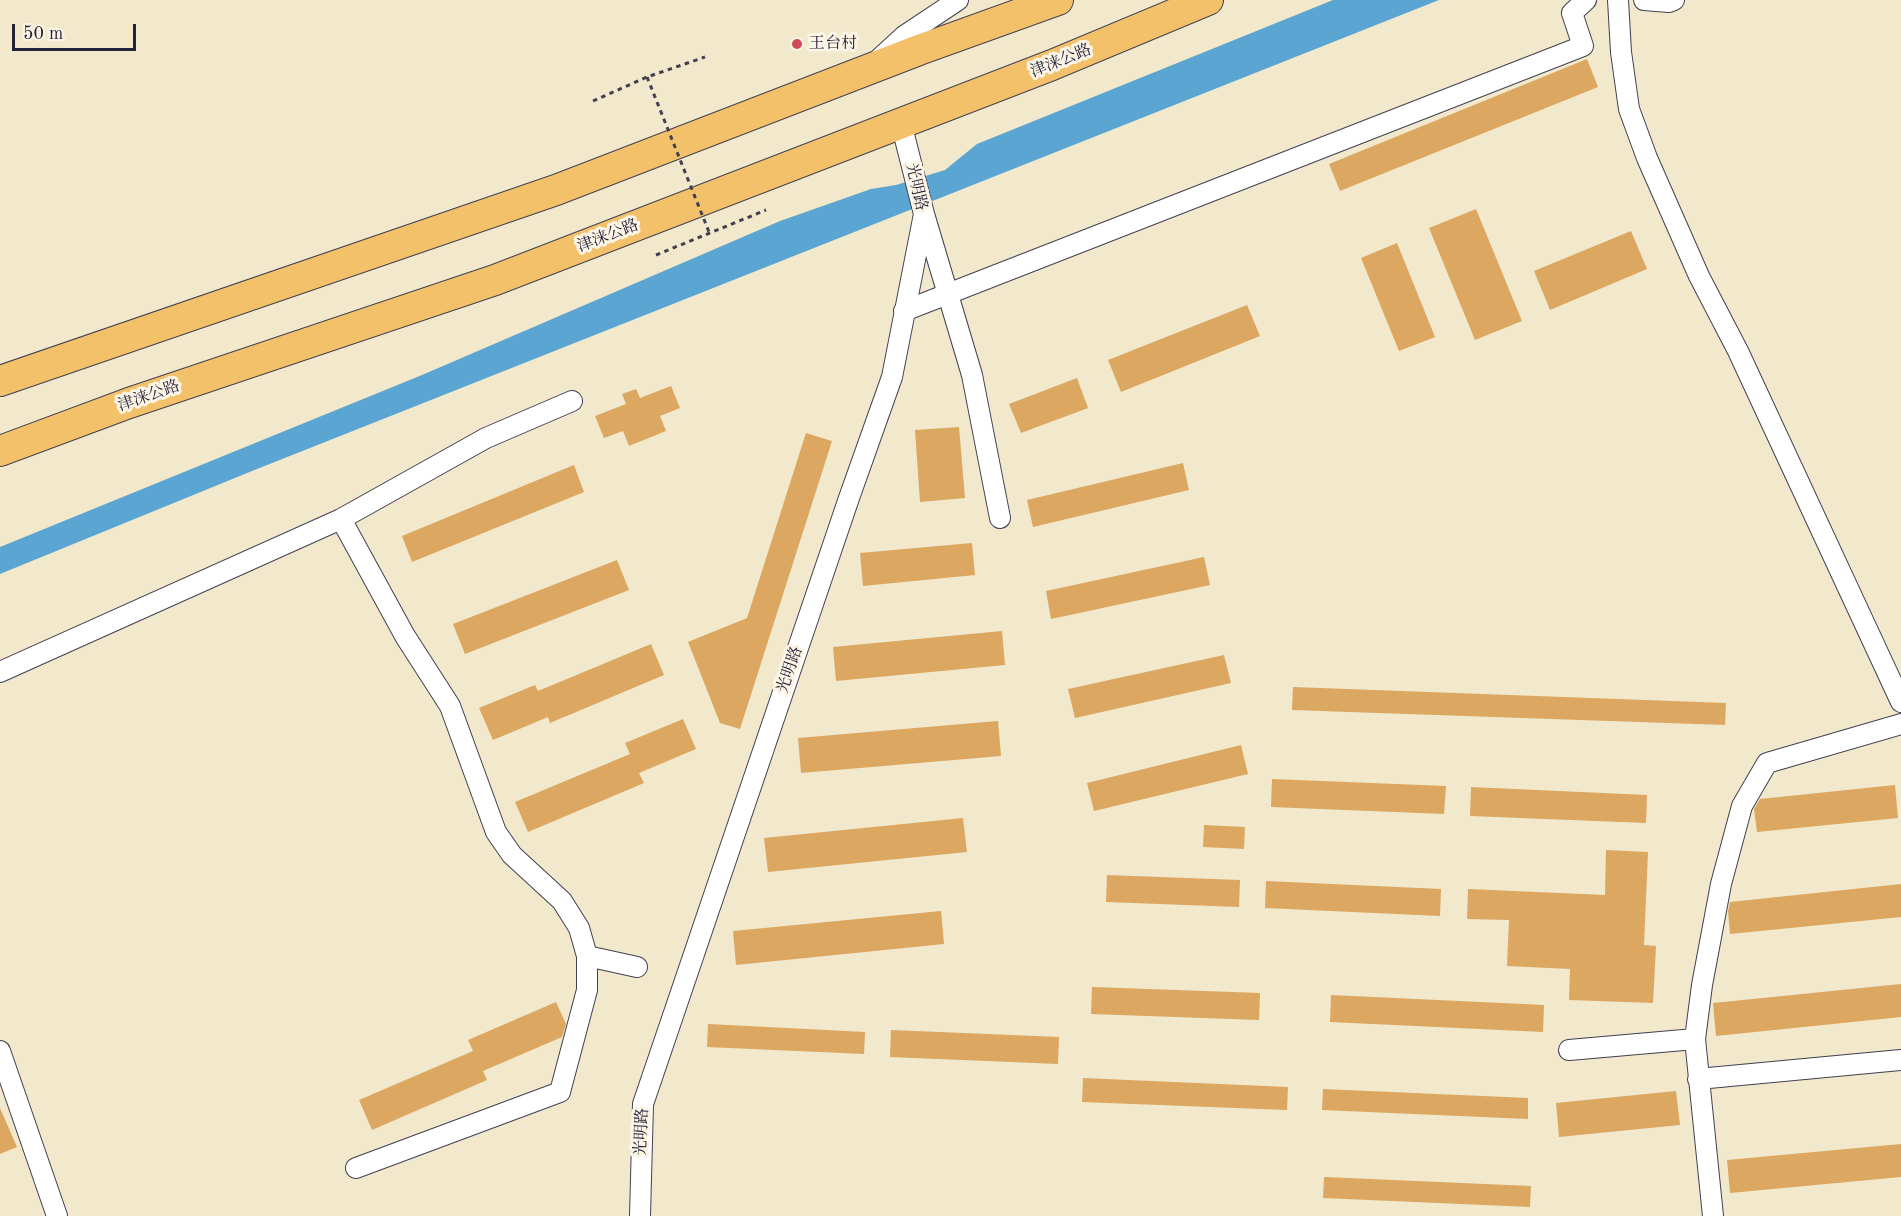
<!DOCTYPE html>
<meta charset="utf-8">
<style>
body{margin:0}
#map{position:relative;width:1901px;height:1216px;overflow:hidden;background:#f2e8cc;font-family:"Old Standard TT",serif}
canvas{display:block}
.scale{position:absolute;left:12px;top:24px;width:124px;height:27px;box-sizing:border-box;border:3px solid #22223b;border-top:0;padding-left:8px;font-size:18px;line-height:21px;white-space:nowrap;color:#22223b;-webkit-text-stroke:4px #fcf5e5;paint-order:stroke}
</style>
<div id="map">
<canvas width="1901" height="1216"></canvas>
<div class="scale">50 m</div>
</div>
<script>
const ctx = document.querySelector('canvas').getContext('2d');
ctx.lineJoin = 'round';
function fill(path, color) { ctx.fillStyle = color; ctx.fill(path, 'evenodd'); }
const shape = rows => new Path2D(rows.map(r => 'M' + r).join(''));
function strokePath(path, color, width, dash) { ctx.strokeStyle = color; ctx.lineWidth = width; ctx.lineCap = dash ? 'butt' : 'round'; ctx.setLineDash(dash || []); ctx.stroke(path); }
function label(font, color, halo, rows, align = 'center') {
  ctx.font = font + ' "Old Standard TT","Noto Serif SC",serif'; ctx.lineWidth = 6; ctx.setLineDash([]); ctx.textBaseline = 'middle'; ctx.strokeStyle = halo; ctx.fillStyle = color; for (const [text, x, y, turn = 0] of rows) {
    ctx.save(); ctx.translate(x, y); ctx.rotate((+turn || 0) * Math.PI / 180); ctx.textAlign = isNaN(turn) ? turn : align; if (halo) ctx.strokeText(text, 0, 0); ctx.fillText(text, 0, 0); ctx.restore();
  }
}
fill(shape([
 [1333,0,1439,0,252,471,0,574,0,547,422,375,780,221,871,189,896,185,945,170,977,144]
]), '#5ba5d3');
fill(shape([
 [1587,59,1598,87,1340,191,1329,164],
 [1476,209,1522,321,1475,340,1429,228],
 [1631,231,1647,269,1550,310,1534,271],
 [1397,243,1435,337,1399,351,1361,258],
 [1247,305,1260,336,1121,392,1108,360],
 [1077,378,1088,408,1021,433,1009,404],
 [671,386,680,408,660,416,666,431,629,446,623,431,604,438,595,416,626,404,622,394,636,389,640,398],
 [959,427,965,498,920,502,915,430],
 [806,433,832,441,740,729,720,723,688,642,747,618],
 [1183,463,1189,490,1033,527,1027,500],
 [574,465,584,492,412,562,402,536],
 [972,543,975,575,863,586,860,553],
 [1204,557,1210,585,1051,619,1046,591],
 [617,560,629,590,465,654,453,624],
 [1002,631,1005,665,836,681,833,647],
 [651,644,664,675,550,723,548,717,493,740,479,708,535,685,538,691],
 [1224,655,1231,683,1075,718,1068,689],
 [1293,687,1726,703,1725,725,1292,710],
 [683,719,696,749,639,773,644,783,528,832,515,802,630,754,625,743],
 [998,721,1001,756,801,773,798,738],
 [1241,745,1248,774,1094,811,1087,783],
 [1272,779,1446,786,1444,814,1271,807],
 [1895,785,1898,818,1757,832,1754,809,1760,799],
 [1471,787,1647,795,1646,823,1470,816],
 [963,818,967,852,768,872,764,838],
 [1204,825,1245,827,1244,849,1203,847],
 [1606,850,1648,852,1644,945,1656,946,1653,1003,1569,1000,1570,969,1507,966,1509,920,1467,919,1468,889,1605,895],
 [1107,875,1240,880,1239,907,1106,902],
 [1266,881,1441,889,1440,916,1265,908],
 [1901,884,1901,917,1730,934,1728,911,1730,902],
 [941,911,944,944,736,965,733,931],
 [1901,984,1901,1017,1716,1036,1713,1003],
 [1092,987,1260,993,1259,1020,1091,1014],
 [1331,995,1544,1005,1543,1032,1330,1022],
 [556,1002,566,1024,562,1037,483,1071,487,1080,372,1130,359,1100,473,1051,468,1040],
 [708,1024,865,1032,864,1054,707,1047],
 [891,1030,1059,1037,1058,1064,890,1057],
 [1083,1078,1288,1087,1287,1110,1082,1102],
 [1323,1089,1528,1098,1528,1119,1322,1110],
 [1676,1091,1680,1125,1559,1137,1556,1103],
 [0,1108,17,1147,0,1154],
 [1901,1144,1901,1177,1730,1193,1727,1160],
 [1324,1177,1531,1186,1530,1207,1323,1198]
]), '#dba761');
const minor = shape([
 [1618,0,1621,52,1629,109,1647,158,1699,276,1738,351,1901,702],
 [1644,0,1669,2,1674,0],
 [879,59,904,36,958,0],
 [901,123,924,214,972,375,1000,518],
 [904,311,1583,46,1572,13,1586,0],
 [341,519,405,636,450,706,496,832,512,855,562,901,579,928,587,956,587,990,560,1092,356,1168],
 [0,672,341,519,486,438,572,401],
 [587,956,637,967],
 [1569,1050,1695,1039],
 [0,1051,57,1216],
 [1698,1079,1901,1060],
 [640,1216,643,1104,849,498,892,377,924,214],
 [1713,1216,1695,1039,1702,985,1721,884,1742,806,1767,763,1901,724]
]);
const highway = shape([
 [0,381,556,190,919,50,1058,0],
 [0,451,129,403,495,280,1052,65,1208,0]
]);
strokePath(minor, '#414051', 22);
strokePath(highway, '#414051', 32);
strokePath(shape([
 [593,101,647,77,705,57],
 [656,255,766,210]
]), '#414051', 3, [4.5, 4.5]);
strokePath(minor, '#fff', 20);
strokePath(highway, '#f4c16b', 30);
strokePath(shape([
 [647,77,709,232]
]), '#414051', 3, [4.5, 4.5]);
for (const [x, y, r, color] of [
 [797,44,6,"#d1495b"]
]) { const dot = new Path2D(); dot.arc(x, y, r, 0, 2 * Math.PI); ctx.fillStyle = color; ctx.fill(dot); strokePath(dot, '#fcf5e5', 2); }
label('16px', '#22223b', '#fcf5e5', [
 ["王台村",809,44]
], 'left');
label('16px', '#22223b', '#fcf5e5', [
 ["津涞公路",1061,61,-22],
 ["光明路",916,187,77],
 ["津涞公路",608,236,-21],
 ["津涞公路",149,396,-19],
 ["光明路",790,670,-71],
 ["光明路",642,1132,-87]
]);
</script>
